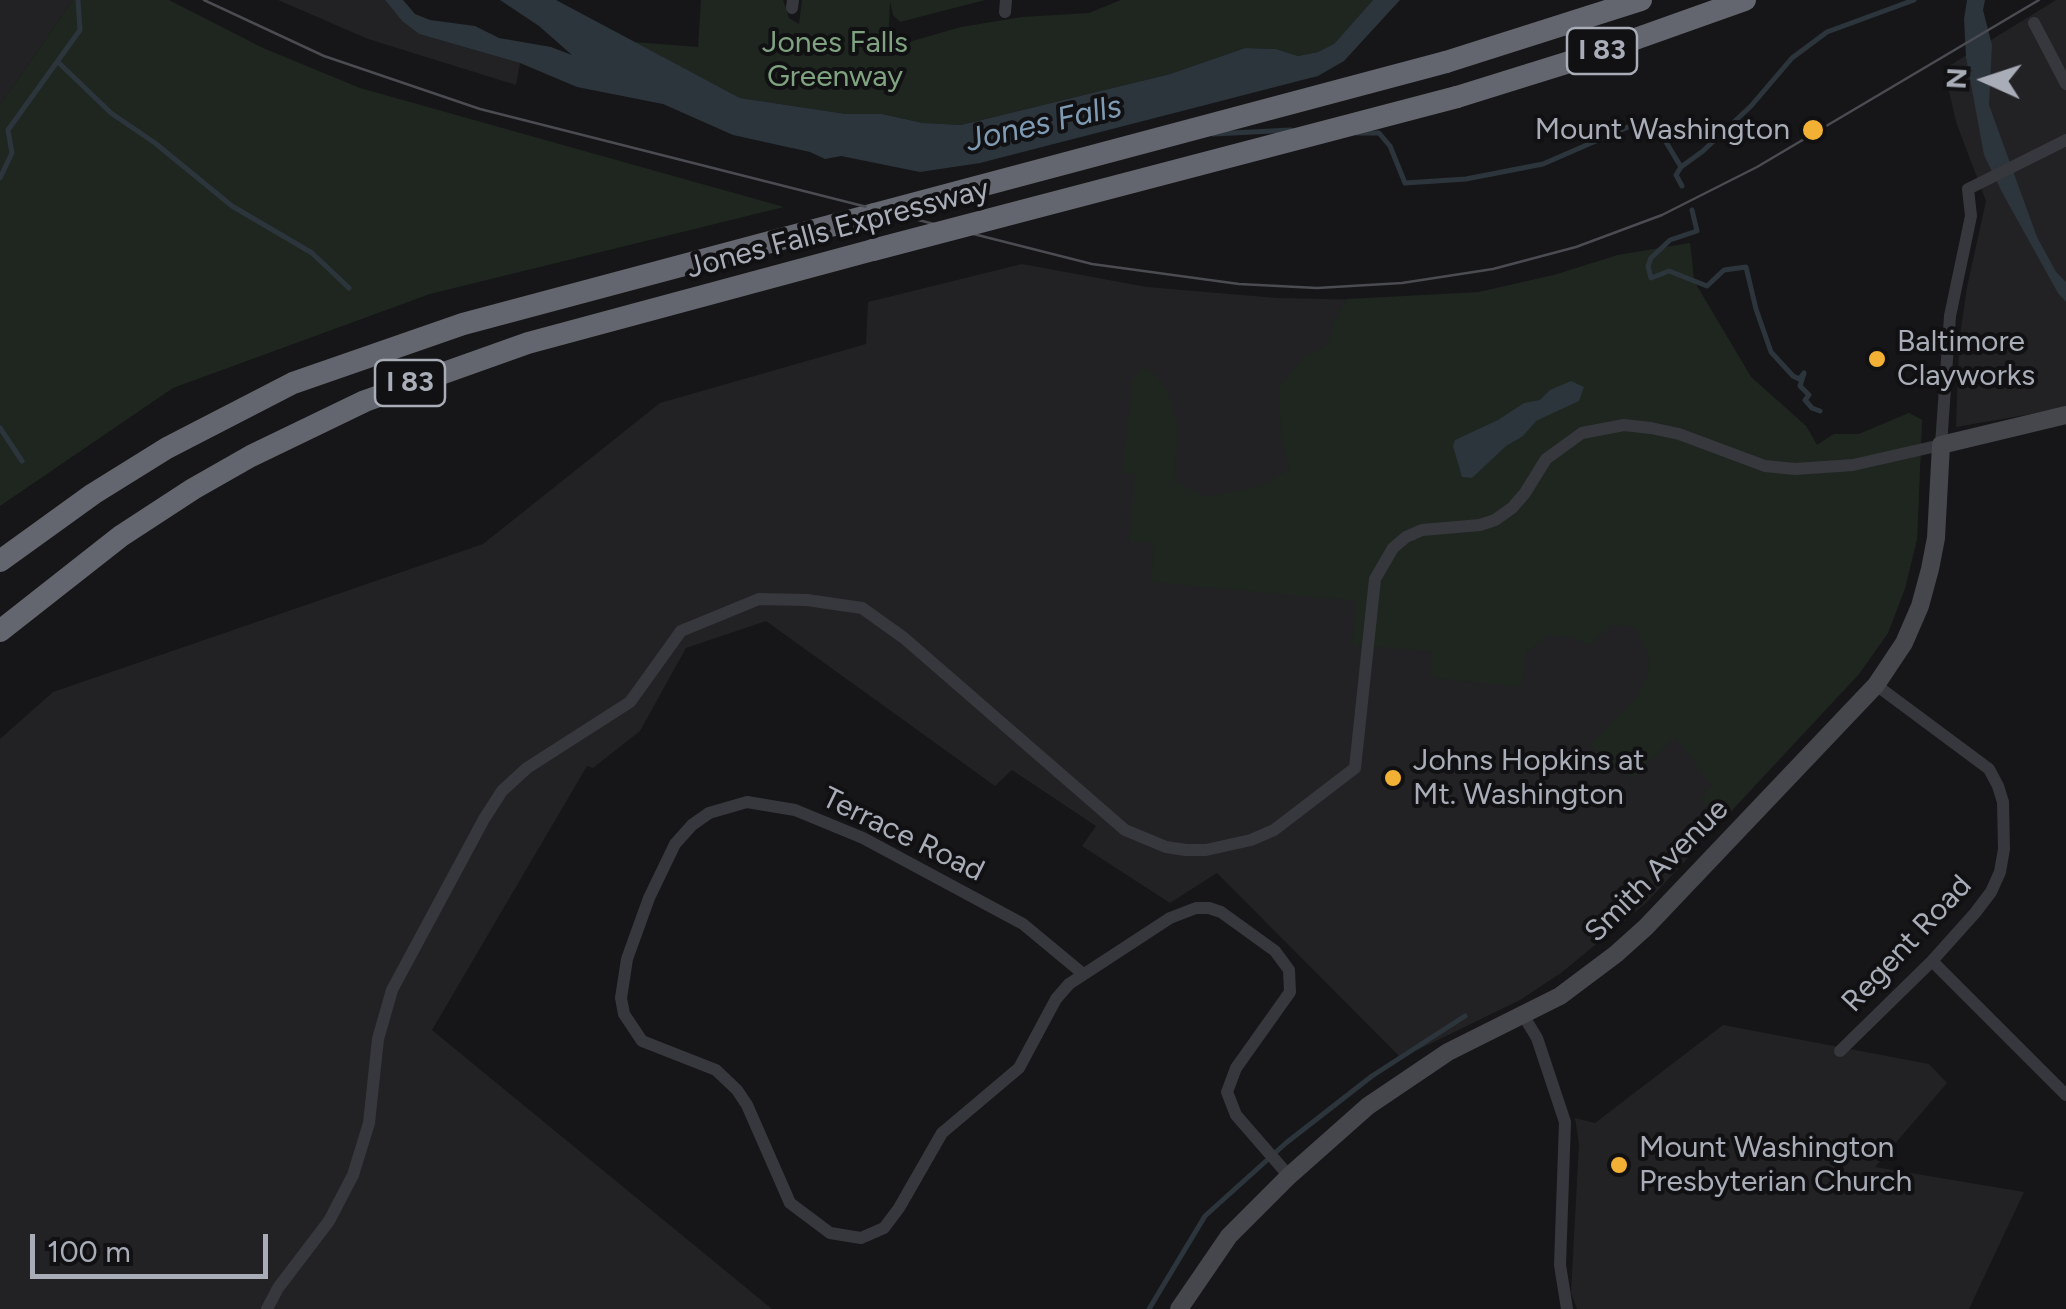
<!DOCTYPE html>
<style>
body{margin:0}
#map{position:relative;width:2066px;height:1309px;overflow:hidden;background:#161618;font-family:Figtree,sans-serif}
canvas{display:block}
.north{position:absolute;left:1936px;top:30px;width:100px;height:100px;-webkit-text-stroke:8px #111113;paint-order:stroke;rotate:273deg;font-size:28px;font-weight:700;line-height:40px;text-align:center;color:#a8adb8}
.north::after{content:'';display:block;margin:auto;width:35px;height:45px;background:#a8adb8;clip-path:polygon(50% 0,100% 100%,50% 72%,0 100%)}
.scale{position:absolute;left:30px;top:1234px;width:238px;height:45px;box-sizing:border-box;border:5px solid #a8adb8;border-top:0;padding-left:12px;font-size:30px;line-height:35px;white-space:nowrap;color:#a8adb8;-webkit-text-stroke:8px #111113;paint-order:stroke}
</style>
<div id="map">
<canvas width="2066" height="1309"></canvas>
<div class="north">N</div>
<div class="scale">100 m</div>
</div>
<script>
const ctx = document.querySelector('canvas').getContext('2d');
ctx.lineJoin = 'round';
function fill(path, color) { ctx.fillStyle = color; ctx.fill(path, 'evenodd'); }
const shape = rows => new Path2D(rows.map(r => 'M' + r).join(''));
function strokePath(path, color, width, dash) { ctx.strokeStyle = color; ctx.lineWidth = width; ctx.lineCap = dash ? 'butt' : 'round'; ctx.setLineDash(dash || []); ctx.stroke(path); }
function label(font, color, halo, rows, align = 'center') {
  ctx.font = font + ' Figtree,sans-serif'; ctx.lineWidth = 8; ctx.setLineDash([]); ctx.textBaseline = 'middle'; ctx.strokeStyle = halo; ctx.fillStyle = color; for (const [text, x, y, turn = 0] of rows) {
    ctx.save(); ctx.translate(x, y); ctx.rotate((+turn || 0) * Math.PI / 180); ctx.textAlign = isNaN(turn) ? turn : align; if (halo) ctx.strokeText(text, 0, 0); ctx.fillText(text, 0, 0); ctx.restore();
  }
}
fill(shape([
 [0,0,73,0,0,105],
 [278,0,385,0,402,21,419,34,520,63,516,85,368,39],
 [2056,0,2066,0,2066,408,1956,427,1959,343,1967,287,1986,201,1956,122,1944,69],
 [1690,243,1694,281,1751,377,1806,426,1817,445,1834,434,1859,434,1909,413,1922,420,1917,539,1905,588,1888,633,1859,674,1646,903,1561,973,1520,1000,1401,1058,1217,873,1170,903,1082,846,1096,826,1012,770,995,786,766,621,686,648,640,731,593,768,587,766,432,1030,772,1309,0,1309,0,739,53,692,483,544,660,403,866,344,868,302,1022,264,1147,287,1277,298,1376,300,1439,296,1479,292,1554,275,1618,255],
 [1723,1025,1929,1064,1947,1083,1875,1167,2024,1192,1969,1309,1577,1309,1571,1293,1579,1144,1575,1118,1595,1123]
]), '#222225');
fill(shape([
 [73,0,169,0,263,48,360,88,784,207,430,294,173,388,0,506,0,105],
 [701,0,783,0,789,18,799,24,802,0,985,0,900,22,893,15,890,1,888,48,961,27,1022,17,1089,13,1121,0,1373,0,1334,44,1318,52,1298,56,1276,49,1245,48,1170,74,961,125,923,123,882,114,846,114,740,98,634,42,698,47],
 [1690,243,1694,281,1751,377,1806,426,1817,445,1834,434,1859,434,1909,413,1922,420,1917,539,1905,588,1888,633,1859,674,1721,821,1701,801,1712,785,1675,737,1631,779,1590,745,1638,696,1648,673,1649,657,1639,633,1631,626,1612,625,1589,645,1576,639,1548,635,1526,652,1521,687,1432,678,1432,651,1352,645,1355,601,1151,582,1154,543,1129,541,1135,474,1123,473,1132,380,1143,368,1157,376,1169,393,1178,429,1174,481,1206,497,1259,487,1290,469,1281,435,1279,389,1302,358,1329,345,1334,322,1347,299,1479,292,1554,275,1618,255]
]), '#1e261f');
fill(shape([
 [385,0,403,0,415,14,430,20,475,26,499,38,551,47,572,55,539,26,500,0,556,0,740,98,846,114,882,114,923,123,961,125,1170,74,1245,48,1276,49,1298,56,1318,52,1334,44,1373,0,1400,0,1344,61,1318,76,980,163,920,172,841,156,825,159,810,152,733,135,663,104,577,87,520,63,419,34,402,21],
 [1967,0,1985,0,1983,10,1992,45,1989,105,2037,237,2056,272,2066,282,2066,302,2058,293,2003,194,1984,155,1966,57,1964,19],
 [1571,381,1584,387,1579,401,1536,421,1523,436,1506,446,1472,478,1462,477,1453,446,1455,440,1498,420,1524,403,1540,400,1550,390]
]), '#2c353c');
strokePath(shape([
 [58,62,111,113,155,143,232,206,312,253,349,288],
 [1357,133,1379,133,1390,146,1405,183,1466,179,1543,164,1635,124,1657,127,1681,167],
 [1213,134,1291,130],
 [0,178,12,153,8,130,80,30,78,0],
 [1682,186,1676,175,1681,167,1703,151,1751,106,1792,58,1827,32,1914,0],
 [1692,210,1697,231,1670,240,1651,258,1648,266,1651,278,1669,271,1707,286,1724,270,1746,267,1756,309,1771,352,1793,376,1799,379,1804,373,1800,386,1809,395,1805,400,1812,408,1820,411],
 [0,428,22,461],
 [1149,1309,1205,1216,1286,1143,1372,1076,1465,1016]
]), '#2c353c', 5);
strokePath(shape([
 [792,8,793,0],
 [1005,12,1006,0],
 [2034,23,2066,84],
 [1932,961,2066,1095],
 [1082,973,1023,924,863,838,795,810,747,802,709,813,692,825,675,844,649,898,627,959,621,998,624,1014,642,1041,716,1070,737,1090,747,1105,790,1203,830,1233,861,1238,884,1228,899,1208,942,1133,1019,1068,1056,999,1069,984,1170,918,1196,908,1209,908,1221,912,1275,951,1289,970,1290,992,1236,1068,1227,1092,1236,1115,1289,1176],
 [1523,1015,1537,1038,1565,1122,1560,1265,1567,1309],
 [1840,1051,1932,961,1975,913,1991,892,2000,872,2004,849,2003,802,1998,786,1989,769,1876,685],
 [267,1309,278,1288,329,1221,353,1175,369,1123,378,1039,392,990,484,819,502,791,527,768,630,702,681,631,759,599,807,600,862,608,904,638,1125,830,1166,847,1186,850,1206,850,1251,840,1274,830,1355,768,1375,579,1393,548,1406,537,1422,530,1480,525,1495,520,1512,508,1525,493,1546,459,1582,433,1624,425,1651,428,1679,434,1765,466,1795,469,1853,465,1941,445,1950,316,1971,216,1968,189,2066,140]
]), '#37383d', 12);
strokePath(shape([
 [1179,1309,1229,1236,1289,1176,1368,1106,1448,1052,1560,996,1616,954,1646,927,1876,685,1904,643,1920,606,1930,569,1936,538,1941,445,2066,415]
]), '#45474d', 18);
strokePath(shape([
 [1446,62,1641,0],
 [1457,97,1579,59,1745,0],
 [0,561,93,494,167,448,293,383,463,324,875,214],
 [0,631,121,536,193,489,251,456,365,401,528,343,873,250]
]), '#63666e', 22);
strokePath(shape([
 [204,0,324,56,480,109,1092,264,1239,284,1317,288,1402,283,1493,269,1576,247,1662,215,1757,167,2039,0]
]), '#4a4c52', 2.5);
strokePath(shape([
 [875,214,1446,62],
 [873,250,1457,97]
]), '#63666e', 22);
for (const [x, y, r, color] of [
 [1813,130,12,"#f2b134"],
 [1877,359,10,"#f2b134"],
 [1393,778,10,"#f2b134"],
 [1619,1165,10,"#f2b134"]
]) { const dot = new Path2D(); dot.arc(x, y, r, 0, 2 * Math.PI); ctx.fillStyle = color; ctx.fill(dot); strokePath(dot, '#111113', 4); }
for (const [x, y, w] of [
 [1602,51,70],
 [410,383,70]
]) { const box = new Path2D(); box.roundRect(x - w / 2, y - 23, w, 46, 8); ctx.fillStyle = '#111113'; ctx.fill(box); strokePath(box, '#a8adb8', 2.5); }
label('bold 28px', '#a8adb8', null, [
 ["I 83",1602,51],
 ["I 83",410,383]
]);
label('30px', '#7fa381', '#111113', [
 ["Jones Falls",835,43],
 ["Greenway",835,77]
]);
label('30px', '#a8adb8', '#111113', [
 ["Mount Washington",1790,130,"right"],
 ["Baltimore",1897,342],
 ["Clayworks",1897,376],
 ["Johns Hopkins at",1413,761],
 ["Mt. Washington",1413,795],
 ["Mount Washington",1639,1148],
 ["Presbyterian Church",1639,1182]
], 'left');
label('30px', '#a8adb8', '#111113', [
 ["Jones Falls Expressway",838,229,-15],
 ["Terrace Road",903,835,26],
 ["Smith Avenue",1657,871,-45],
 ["Regent Road",1907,944,-47]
]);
label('italic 32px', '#7f9bb3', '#111113', [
 ["Jones Falls",1044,124,-13]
]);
</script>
